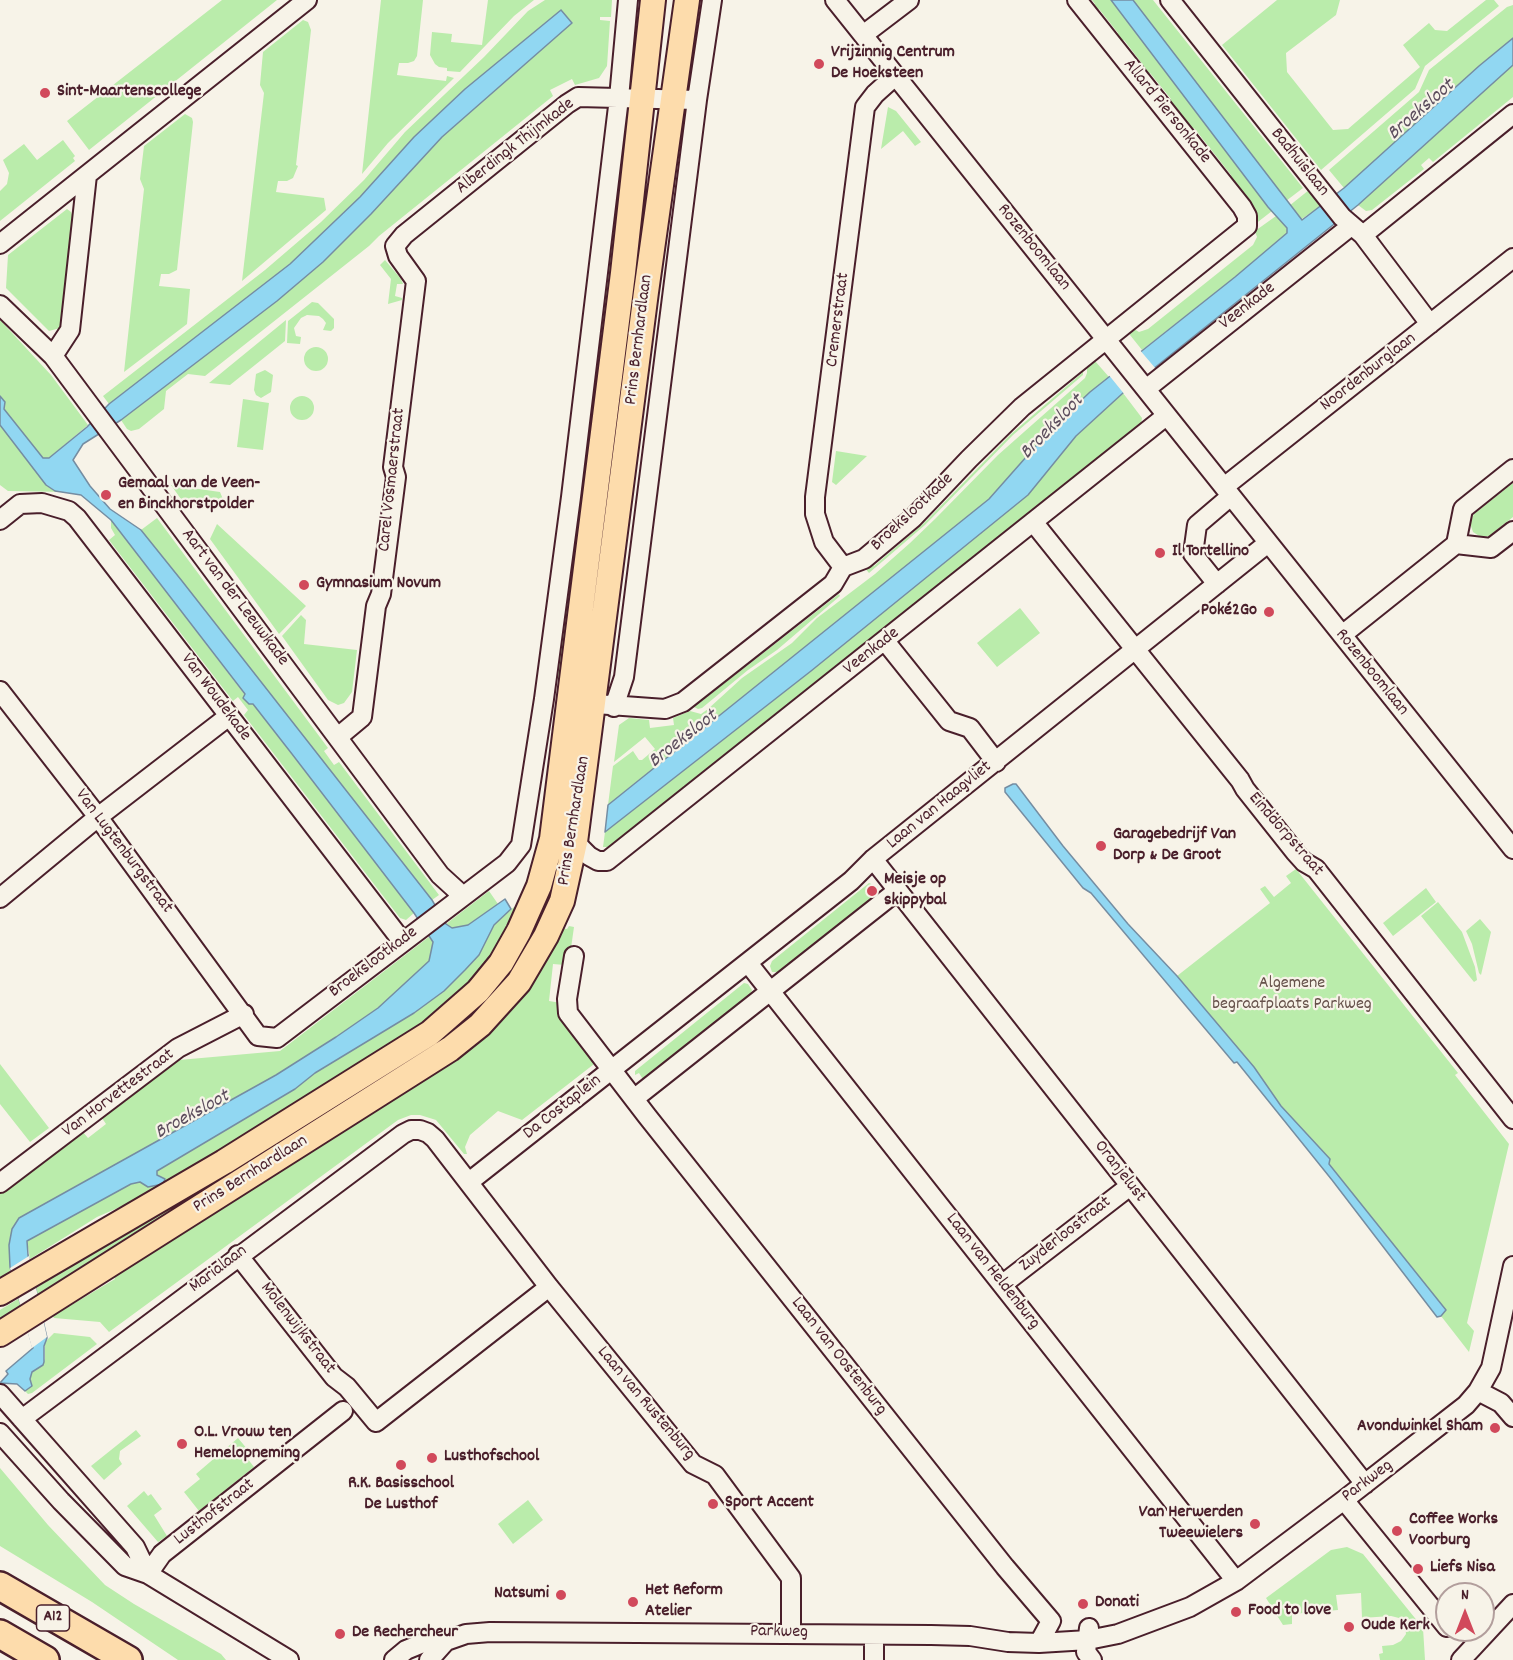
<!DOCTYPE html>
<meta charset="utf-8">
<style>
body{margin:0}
#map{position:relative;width:1513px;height:1660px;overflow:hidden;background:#f7f3e8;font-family:Dekko,sans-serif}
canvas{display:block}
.north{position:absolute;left:1435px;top:1582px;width:60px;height:60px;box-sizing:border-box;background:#f7f3e8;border:2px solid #b29e9c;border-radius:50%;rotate:0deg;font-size:16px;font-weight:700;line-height:24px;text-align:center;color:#4a1f2b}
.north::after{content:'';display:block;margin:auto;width:21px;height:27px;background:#d1495b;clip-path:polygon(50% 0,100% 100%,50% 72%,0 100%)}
</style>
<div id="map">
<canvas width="1513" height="1660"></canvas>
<div class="north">N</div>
</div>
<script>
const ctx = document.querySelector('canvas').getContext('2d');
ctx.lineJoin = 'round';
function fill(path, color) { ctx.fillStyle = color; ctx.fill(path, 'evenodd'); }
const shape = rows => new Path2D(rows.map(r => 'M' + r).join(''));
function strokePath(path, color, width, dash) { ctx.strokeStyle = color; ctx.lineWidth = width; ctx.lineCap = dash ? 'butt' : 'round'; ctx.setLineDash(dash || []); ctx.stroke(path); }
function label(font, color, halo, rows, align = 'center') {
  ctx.font = font + ' Dekko,sans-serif'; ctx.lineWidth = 4.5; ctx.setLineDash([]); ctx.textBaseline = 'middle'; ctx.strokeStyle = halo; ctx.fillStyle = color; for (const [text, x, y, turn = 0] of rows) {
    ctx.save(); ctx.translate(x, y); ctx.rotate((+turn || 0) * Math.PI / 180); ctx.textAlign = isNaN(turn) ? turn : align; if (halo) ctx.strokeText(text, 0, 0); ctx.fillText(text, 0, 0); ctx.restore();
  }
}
fill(shape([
 [222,0,277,0,89,150,67,121],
 [381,0,423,0,417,56,414,61,408,63,399,63,397,75,446,81,447,76,454,78,388,143,362,174],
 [488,0,534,0,514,16,460,72,447,71,447,68,439,67,435,64,430,55,432,32,452,34,451,42,482,45],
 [545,0,612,0,611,17,600,17,600,20,610,21,607,66,599,78,575,85,572,79,550,90,553,96,379,236,369,246,205,376,188,374,166,391,164,409,139,429,131,431,127,429,121,420,277,301,323,262,371,214,442,137,572,22,561,11,414,137,360,197,290,264,109,404,103,396,265,270,321,222,364,180,405,132,484,57,528,11],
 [1092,0,1111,0,1272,211,1254,225,1226,180,1231,175,1194,128,1188,132,1166,104,1171,99,1150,73,1144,77,1138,69,1143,65,1124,40,1118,44,1113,38,1118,33,1099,9,1094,13,1089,8,1095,4],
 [1133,0,1153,0,1303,188,1286,201],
 [1277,0,1340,0,1336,15,1286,53,1287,72,1333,130,1348,129,1420,67,1403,45,1429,23,1435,30,1447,31,1486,0,1494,0,1499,6,1425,66,1415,89,1321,170,1222,45],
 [1513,5,1513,38,1479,66,1344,188,1329,170,1419,92,1429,70,1507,7],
 [303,20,308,22,311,30,296,165,298,166,293,178,287,181,278,181,276,192,324,198,326,210,242,281,264,93,260,85,263,52],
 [1513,65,1513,97,1433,162,1429,158,1421,165,1424,169,1372,210,1366,211,1358,205],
 [888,107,896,111,921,142,915,146,903,131,881,149],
 [630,110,632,112,564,680,554,679,627,112],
 [185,114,192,118,193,122,177,270,169,274,161,274,159,286,190,289,187,324,124,372,144,189,140,179,144,146],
 [63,140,75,156,73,158,75,161,0,221,0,191,7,184,9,173,3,160,24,144,37,160],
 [1309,190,1321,206,1300,220,1289,206],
 [67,209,71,212,74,220,60,328,49,331,6,288,8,255],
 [1276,216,1288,228,1287,233,1235,277,1142,350,1130,335,1130,331,1134,329,1139,332,1148,329,1253,245,1257,237,1255,231],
 [385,260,401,279,403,284,397,284,395,296,402,298,402,300,388,304,391,279,380,265],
 [312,302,318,303,334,319,334,328,331,331,323,330,326,323,323,319,319,316,307,315,301,318,294,328,296,336,301,337,300,344,287,343,288,321],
 [0,320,51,375,88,425,49,458,43,458,4,409,5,402,0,396],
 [286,320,285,341,230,385,209,383],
 '304 359a12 12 0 1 1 24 0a12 12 0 1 1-24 0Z',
 [1095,361,1109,377,1090,392,1050,430,989,499,608,805,613,766,633,751,639,760,642,760,655,749,645,737,614,762,619,725,629,718,649,720,650,728,674,725,673,718,690,711,701,714,708,709,742,678,792,643,817,618,875,574,910,543,935,519,998,455,1085,378,1087,373,1087,364],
 [1083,367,1083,375,1013,435,925,525,869,573,863,566,870,561,874,566,924,523,1011,434,1082,373,1078,368],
 [265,370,273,375,271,392,261,398,256,395,254,390,256,374],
 [1123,393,1142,418,1141,424,609,847,603,847,605,832,811,671,1028,495,1076,436],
 '290 408a12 12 0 1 1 24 0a12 12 0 1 1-24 0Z',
 [243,399,269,403,263,450,237,447],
 [0,425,46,485,55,491,69,492,8,491,0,485],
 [836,451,867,456,836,485,832,482],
 [1513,483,1513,517,1489,536,1481,537,1473,532,1470,523,1474,514],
 [171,485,220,492,225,504,204,507,187,504,183,502],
 [157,518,328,748,324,751,334,765,339,762,439,895,432,900,141,530],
 [111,520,245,695,249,704,253,704,414,913,406,920,400,918,244,715,248,710,238,697,233,701,109,540,115,535,111,528],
 [217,524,306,606,279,634,210,539],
 [839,594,840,596,777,650,748,670,702,708,698,709,694,707],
 [1020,608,1040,633,997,667,977,643],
 [301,615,306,620,304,644,357,650,352,692,344,703,338,705,328,700,282,636],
 [1296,869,1458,1073,1455,1075,1509,1144,1467,1323,1474,1331,1469,1352,1441,1316,1442,1311,1177,976,1270,903,1260,889,1265,886,1274,897,1291,883,1286,876],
 [869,883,878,887,878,893,875,897,780,972,772,972,770,966,772,961],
 [1426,888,1436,902,1393,936,1383,923],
 [489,891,498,904,468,925,452,928,446,924],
 [1438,902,1462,932,1475,967,1477,980,1474,982,1421,916],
 [514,907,519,909,490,960,474,980,430,1022,159,1190,97,1217,30,1259,27,1241,131,1184,140,1182,148,1187,157,1171,295,1089,315,1073,414,1013,444,991,465,970,479,955,494,925],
 [1480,919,1491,932,1481,975,1479,973,1472,944,1466,931],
 [569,926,574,927,571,948,565,965,553,964,549,1001,561,1003,598,1061,522,1120,498,1111,470,1135,465,1147,467,1154,464,1154,436,1120,420,1115,411,1115,398,1120,109,1332,100,1322,54,1318,51,1313,57,1310,63,1310,115,1279,112,1271,450,1061,561,928,567,929],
 [529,934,534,936,513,971,488,1002,452,1035,0,1320,0,1310,426,1049],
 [430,936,433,942,430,961,378,1008,336,1037,276,1075,19,1218,12,1229,9,1245,10,1271,0,1278,0,1194,83,1132,88,1138,106,1124,102,1118,179,1060,280,1051],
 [744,983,748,984,752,990,749,997,644,1081,639,1073,635,1075,635,1071],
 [0,1064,49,1128,30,1142,0,1104],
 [54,1333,90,1337,97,1344,32,1393,28,1394,25,1391,32,1386,30,1375,34,1369,40,1367,45,1359,45,1342],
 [136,1430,141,1436,120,1451,119,1459,122,1464,104,1480,91,1466],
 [238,1438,248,1450,244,1454,254,1467,199,1511,184,1492,200,1479,196,1474],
 [0,1468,48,1525,105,1585,134,1604,221,1654,226,1660,178,1660,92,1602,0,1546],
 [144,1491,148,1496,151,1494,162,1509,154,1515,167,1536,158,1542,127,1506],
 [528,1500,543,1520,513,1544,498,1524],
 [1347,1547,1363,1554,1423,1628,1425,1660,1380,1660,1379,1654,1383,1653,1382,1646,1393,1645,1401,1641,1406,1634,1405,1625,1399,1618,1391,1616,1362,1618,1361,1593,1336,1595,1338,1610,1292,1614,1292,1624,1283,1625,1266,1598,1331,1550]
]), '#baecab');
const water = shape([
 [1111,0,1133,0,1302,220,1344,188,1479,66,1513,38,1513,65,1358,205,1123,393,1076,436,1028,495,811,671,605,832,608,805,989,499,1050,430,1090,392,1235,277,1287,233,1287,228,1268,207,1111,0],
 [561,10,572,23,442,137,371,214,323,262,277,301,121,420,83,444,73,460,90,486,110,509,141,530,182,581,432,900,446,924,452,928,468,925,505,899,511,909,494,925,479,955,465,970,444,991,414,1013,315,1073,295,1089,157,1171,157,1175,165,1179,163,1184,148,1187,140,1182,131,1184,27,1241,28,1255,47,1338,44,1346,44,1362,43,1365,32,1372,30,1379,32,1386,25,1391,17,1384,0,1383,8,1374,6,1371,33,1348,10,1267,9,1245,12,1229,19,1218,276,1075,336,1037,378,1008,429,961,433,942,414,913,292,754,253,704,249,704,243,698,245,694,111,520,81,495,55,491,46,485,0,425,0,396,5,402,4,409,43,458,49,458,87,427,109,404,290,264,360,197,414,137,465,89,561,10],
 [1013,784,1016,784,1063,846,1128,924,1177,976,1254,1067,1281,1106,1330,1159,1329,1164,1446,1310,1441,1316,1437,1317,1332,1180,1237,1062,1234,1063,1091,893,1083,888,1005,792,1005,788,1013,784]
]);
fill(water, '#91d7f2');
strokePath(water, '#758da2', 1.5);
fill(shape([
 [1139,349,1156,369,1125,395,1108,374],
 [29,1256,47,1337,32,1348,10,1268]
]), '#f7f3e8');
const minor = shape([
 [835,0,1513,849],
 [1170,0,1342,217,1363,235,1430,324],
 [863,35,909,0],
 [1363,235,1513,114],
 [0,244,307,0],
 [0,305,53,356,440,875,463,896],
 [53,356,70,330,87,175],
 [1146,389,1351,226],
 [1224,487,1513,258],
 [0,520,20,504,42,503,69,511,77,518,402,941],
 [1034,523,1240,780,1245,789,1295,852,1304,862,1316,869,1513,1119],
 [1456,544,1463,509,1513,469],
 [843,567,824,542,815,514,815,497,865,107,875,94,895,76],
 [1217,584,1193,554,1197,525,1231,496],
 [1342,635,1456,544,1491,548,1513,531],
 [885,641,949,721,970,728,996,762],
 [0,691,98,817,258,1036,277,1038,507,863,521,845,544,699,571,497,619,98,628,0],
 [582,703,665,709,683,702,833,584,843,567,864,559,913,518,969,459,1022,407,1247,226,1247,216,1242,207,1077,0],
 [614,707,624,677,697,100,712,0],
 [338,737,362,717,376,606,381,594,396,477,393,467,416,281,398,256,395,246,404,235,567,104,578,97,697,100],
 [575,842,589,856,598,861,607,861,1166,416],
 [873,859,1365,1484],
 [0,898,98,817,229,716],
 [574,956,567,999,568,1013,647,1116,1005,1567,1051,1621,1039,1643],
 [748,963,1236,1581],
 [635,1098,897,891],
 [469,1182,851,881,873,859,1268,543],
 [0,1183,178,1048,244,1014],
 [238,1255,334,1377,347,1387,376,1422,549,1287],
 [1003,1284,1130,1186],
 [1478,1391,1501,1403,1513,1417],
 [0,1394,135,1547,148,1574],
 [22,1419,403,1134,411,1130,420,1130,428,1133,435,1139,549,1287,693,1464,715,1475,791,1578,791,1633],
 [0,1433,61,1501,125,1566,148,1574,289,1660],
 [1344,1500,1447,1627],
 [148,1574,162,1554,343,1411],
 [1089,1628,1086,1652,1092,1660],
 [874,1635,874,1660],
 [394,1660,406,1650,423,1643,446,1641,466,1634,490,1632,931,1635,970,1636,1008,1642,1039,1643,1088,1640,1118,1634,1190,1607,1236,1581,1344,1500,1466,1405,1478,1391,1491,1368,1513,1266],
 [429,1660,446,1641],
 [1461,1660,1513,1604]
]);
const major = shape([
 [0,1293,224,1162,430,1033,478,991,501,963,519,931,539,886,552,839,623,273,653,0],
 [0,1334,450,1049,480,1025,519,982,546,936,562,901,575,842,646,292,687,0]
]);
const highway = shape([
 [0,1586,128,1660],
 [0,1634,45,1660]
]);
strokePath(minor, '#4a1f2b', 22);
strokePath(major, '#4a1f2b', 28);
strokePath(highway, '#4a1f2b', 32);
strokePath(minor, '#f7f3e8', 18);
strokePath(major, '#fddcac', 24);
strokePath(highway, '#fddcac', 27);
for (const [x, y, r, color] of [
 [819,64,6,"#d1495b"],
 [45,93,6,"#d1495b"],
 [106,495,6,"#d1495b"],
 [1160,553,6,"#d1495b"],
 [304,585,6,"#d1495b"],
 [1269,612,6,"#d1495b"],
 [1101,846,6,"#d1495b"],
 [872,891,6,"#d1495b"],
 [1495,1428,6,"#d1495b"],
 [182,1444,6,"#d1495b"],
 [432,1458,6,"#d1495b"],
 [401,1465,6,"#d1495b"],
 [713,1504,6,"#d1495b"],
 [1255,1524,6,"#d1495b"],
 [1397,1531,6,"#d1495b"],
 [1418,1569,6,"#d1495b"],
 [561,1595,6,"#d1495b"],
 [633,1602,6,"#d1495b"],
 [1083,1604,6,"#d1495b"],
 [1236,1612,6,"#d1495b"],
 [1349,1627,6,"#d1495b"],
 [340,1634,6,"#d1495b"]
]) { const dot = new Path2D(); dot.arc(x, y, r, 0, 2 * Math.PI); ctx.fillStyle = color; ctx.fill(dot); strokePath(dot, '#f7f3e8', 2); }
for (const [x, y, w] of [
 [53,1618,33]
]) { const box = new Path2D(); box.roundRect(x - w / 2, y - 13, w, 26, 4.5); ctx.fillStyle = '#f7f3e8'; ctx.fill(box); strokePath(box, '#4a1f2b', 1.5); }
label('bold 16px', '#4a1f2b', null, [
 ["A12",53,1618]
]);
label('bold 18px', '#4a1f2b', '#f7f3e8', [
 ["Vrijzinnig Centrum",831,54],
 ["De Hoeksteen",831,75],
 ["Sint-Maartenscollege",57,93],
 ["Gemaal van de Veen-",118,485],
 ["en Binckhorstpolder",118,506],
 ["Il Tortellino",1172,553],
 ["Gymnasium Novum",316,585],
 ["Poké2Go",1257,612,"right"],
 ["Garagebedrijf Van",1113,836],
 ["Dorp & De Groot",1113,857],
 ["Meisje op",884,881],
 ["skippybal",884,902],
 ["Avondwinkel Sham",1483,1428,"right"],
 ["O.L. Vrouw ten",194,1434],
 ["Hemelopneming",194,1455],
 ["Lusthofschool",444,1458],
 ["R.K. Basisschool",401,1485,"center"],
 ["De Lusthof",401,1506,"center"],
 ["Sport Accent",725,1504],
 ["Van Herwerden",1243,1514,"right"],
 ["Tweewielers",1243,1535,"right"],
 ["Coffee Works",1409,1521],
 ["Voorburg",1409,1542],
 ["Liefs Nisa",1430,1569],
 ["Het Reform",645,1592],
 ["Atelier",645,1613],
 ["Natsumi",549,1595,"right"],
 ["Donati",1095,1604],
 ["Food to love",1248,1612],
 ["Oude Kerk",1361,1627],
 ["De Rechercheur",352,1634]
], 'left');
label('18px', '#4a1f2b', '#f7f3e8', [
 ["Allard Piersonkade",1166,112,51],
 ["Alberdingk Thijmkade",516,147,-38],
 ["Badhuislaan",1299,163,51],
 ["Rozenboomlaan",1033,248,51],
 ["Veenkade",1248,307,-38],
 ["Cremerstraat",839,320,-83],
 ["Prins Bernhardlaan",640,340,-83],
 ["Noordenburglaan",1369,373,-38],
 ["Carel Vosmaerstraat",393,480,-84],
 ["Broekslootkade",913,513,-43],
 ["Aart van der Leeuwkade",234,598,53],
 ["Veenkade",872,652,-38],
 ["Rozenboomlaan",1371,673,51],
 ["Van Woudekade",215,698,53],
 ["Laan van Haagvliet",940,806,-39],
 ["Prins Bernhardlaan",575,821,-81],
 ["Einddorpstraat",1285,835,49],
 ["Van Lugtenburgstraat",123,852,53],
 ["Broekslootkade",374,963,-37],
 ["Van Horvettestraat",119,1094,-37],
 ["Da Costaplein",563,1108,-38],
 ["Oranjelust",1119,1172,52],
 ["Prins Bernhardlaan",251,1175,-32],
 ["Zuyderloostraat",1066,1235,-38],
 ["Marialaan",219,1270,-37],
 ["Laan van Heldenburg",992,1272,52],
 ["Molenwijkstraat",297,1329,52],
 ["Laan van Oostenburg",838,1357,52],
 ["Laan van Rustenburg",645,1404,50],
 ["Parkweg",1368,1482,-37],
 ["Lusthofstraat",215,1513,-38],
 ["Parkweg",779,1633,1]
]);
label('18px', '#66524b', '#f7f3e8', [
 ["Algemene",1292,985],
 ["begraafplaats Parkweg",1292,1006]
]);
label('italic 20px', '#5c4d5d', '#f7f3e8', [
 ["Broeksloot",1422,111,-41],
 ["Broeksloot",1053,428,-46],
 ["Broeksloot",684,740,-38],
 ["Broeksloot",193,1116,-29]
]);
</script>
